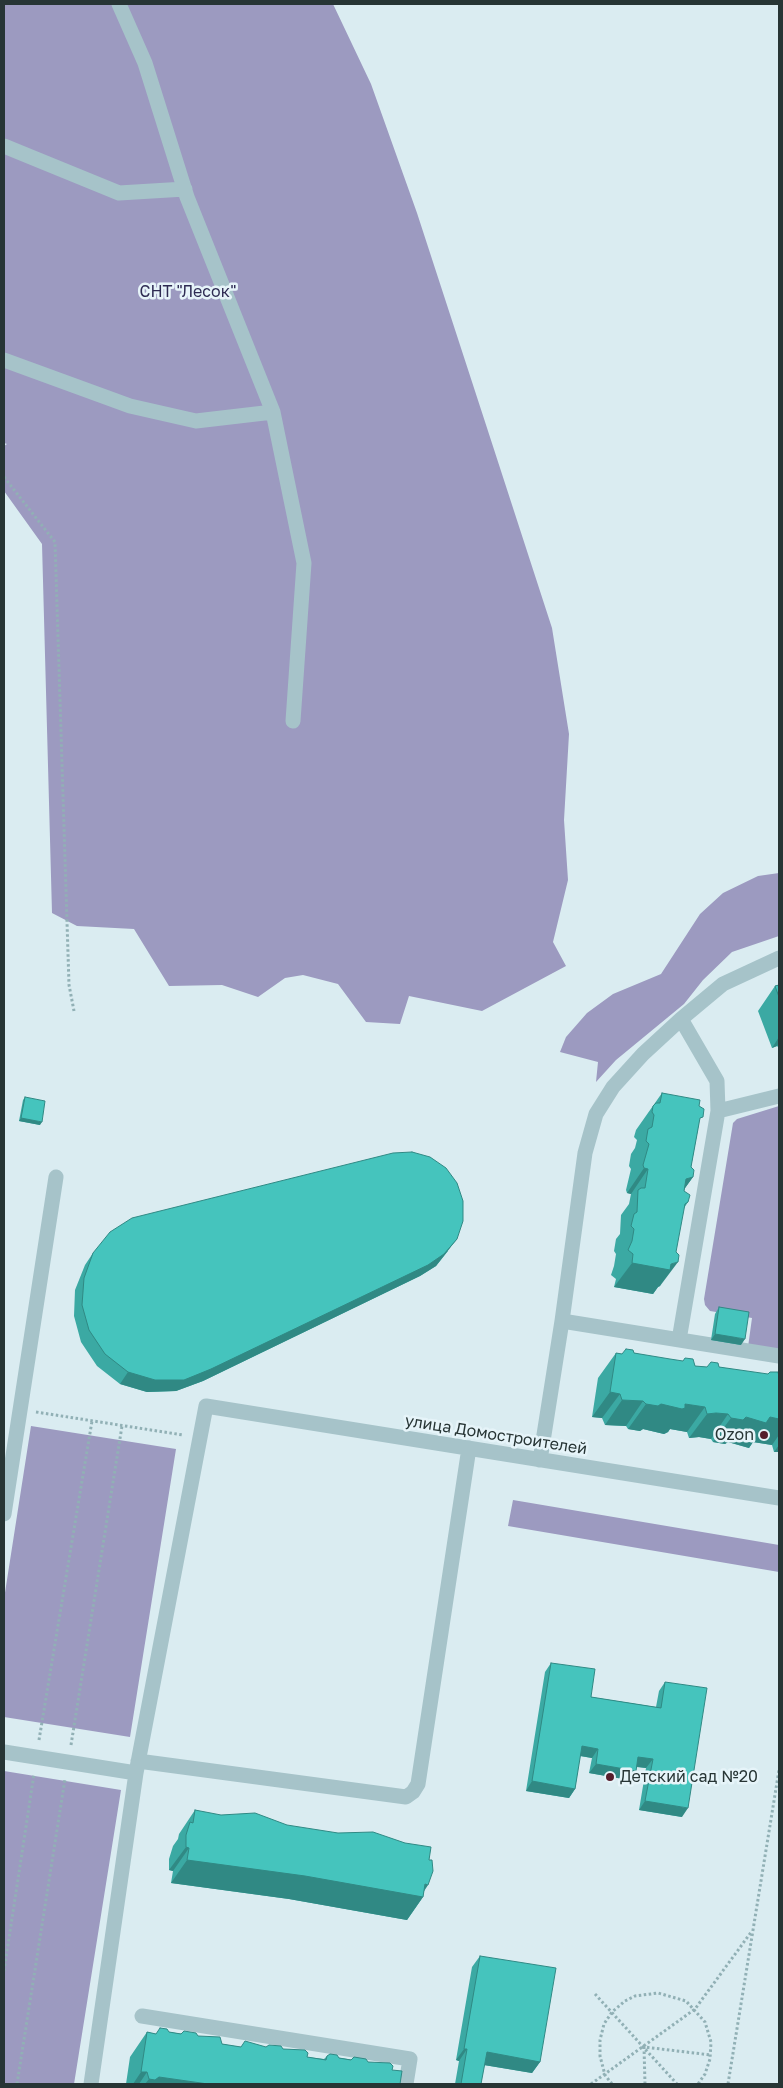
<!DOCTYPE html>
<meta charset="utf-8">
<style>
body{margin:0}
#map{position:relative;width:783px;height:2088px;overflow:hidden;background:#daecf1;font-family:"Golos Text",sans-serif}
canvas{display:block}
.frame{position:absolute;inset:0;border:5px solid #273535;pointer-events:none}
</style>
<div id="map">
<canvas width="783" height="2088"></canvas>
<div class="frame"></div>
</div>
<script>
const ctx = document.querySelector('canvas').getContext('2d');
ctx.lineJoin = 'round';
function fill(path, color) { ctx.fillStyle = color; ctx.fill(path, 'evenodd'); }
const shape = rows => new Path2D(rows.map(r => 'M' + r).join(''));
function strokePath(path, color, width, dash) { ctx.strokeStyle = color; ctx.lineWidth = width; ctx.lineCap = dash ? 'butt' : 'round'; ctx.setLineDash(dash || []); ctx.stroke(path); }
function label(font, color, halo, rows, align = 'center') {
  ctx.font = font + ' "Golos Text",sans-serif'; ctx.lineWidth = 5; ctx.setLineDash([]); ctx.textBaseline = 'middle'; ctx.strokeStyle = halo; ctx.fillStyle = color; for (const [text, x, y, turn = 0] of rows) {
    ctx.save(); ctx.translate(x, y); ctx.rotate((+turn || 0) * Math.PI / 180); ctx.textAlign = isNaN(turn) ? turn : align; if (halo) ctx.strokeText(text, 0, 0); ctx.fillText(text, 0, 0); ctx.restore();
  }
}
fill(shape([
 [4,4,333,4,371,84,417,213,488,431,552,628,569,734,564,820,568,880,553,942,566,966,482,1011,409,996,400,1024,366,1022,338,984,303,975,285,978,258,997,222,985,169,986,134,929,77,926,52,913,42,544,4,491,4,446,7,444,4,443],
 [779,873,779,936,732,952,703,980,684,1004,616,1060,596,1082,598,1062,560,1052,566,1037,587,1013,613,994,661,974,700,914,723,893,758,876],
 [779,1106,779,1349,748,1347,752,1318,710,1311,705,1305,704,1299,733,1123,737,1119],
 [31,1426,176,1449,130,1737,4,1717,4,1599],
 [513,1500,779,1545,779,1572,508,1526],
 [4,1771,121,1790,74,2084,4,2084]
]), '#9c9ac0');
strokePath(shape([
 [4,477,55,542,69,985,74,1011],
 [36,1412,183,1435],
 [39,1740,92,1421],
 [71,1745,122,1426],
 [4,1971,34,1774],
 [595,1994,677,2084],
 [17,2084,65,1779],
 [591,2084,695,2009,752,1931],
 [612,2084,605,2075,600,2056,600,2040,604,2024,612,2012,625,2001,635,1996,658,1993,686,2001,705,2022,711,2042,710,2059,705,2074,698,2084],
 [645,2084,644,2047,711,2055],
 [728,2084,779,1770]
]), '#91b0b5', 3, [2.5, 2.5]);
strokePath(shape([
 [119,4,145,63,187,197,273,412,304,563,293,721],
 [4,146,119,193,185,189],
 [4,360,130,406,196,421,273,412],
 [718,1111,779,1096],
 [562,1321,585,1153,596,1114,613,1087,643,1054,681,1019,723,984,779,958],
 [679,1340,718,1111,717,1081,681,1019],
 [540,1460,562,1321,779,1356],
 [4,1514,56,1177],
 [4,1752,136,1773],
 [138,1761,406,1797,413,1792,418,1784,469,1448],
 [142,2016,410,2059,406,2084],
 [91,2084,136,1773,206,1406,779,1498]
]), '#a6c3c9', 15);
fill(shape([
 [779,983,779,1048,777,1046,772,1048,758,1011,775,986,778,985],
 [662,1093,699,1106,699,1123,691,1167,693,1177,685,1188,684,1191,688,1202,684,1208,660,1286,658,1287,653,1294,614,1287,616,1279,611,1275,614,1266,616,1254,614,1251,616,1239,620,1234,621,1215,629,1204,631,1194,627,1193,626,1190,631,1169,629,1166,631,1154,635,1148,637,1140,634,1137,636,1130],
 [25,1097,40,1125,19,1121,23,1100],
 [448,1251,436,1266,420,1276,203,1381,176,1391,147,1392,120,1384,97,1366,81,1342,74,1316,75,1290,85,1265,93,1253],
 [719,1307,741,1345,711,1340,715,1314],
 [616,1353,622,1354,634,1353,695,1366,707,1367,719,1367,779,1377,779,1452,774,1452,772,1445,753,1442,749,1448,728,1442,725,1444,713,1442,711,1439,699,1437,689,1438,687,1432,670,1429,668,1432,664,1434,643,1429,640,1431,628,1429,626,1426,605,1425,602,1418,592,1417,598,1378],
 [551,1663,591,1697,656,1707,659,1691,665,1682,682,1817,639,1810,646,1768,636,1767,629,1780,589,1773,592,1758,580,1756,575,1789,569,1798,526,1791,545,1672],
 [195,1810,424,1891,423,1897,407,1920,289,1899,171,1883,173,1871,169,1870,169,1859,173,1846,178,1839,179,1834],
 [480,1956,540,2062,532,2073,484,2065,481,2084,455,2084,459,2061,456,2060,472,1967],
 [147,2032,156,2034,169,2032,198,2036,222,2044,241,2047,266,2047,283,2049,307,2057,324,2059,327,2056,368,2062,392,2070,400,2084,126,2084,130,2057]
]), '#3ba9a3');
fill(shape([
 [779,1037,779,1043,777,1046,772,1048],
 [21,1118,42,1122,40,1125,19,1121],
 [644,1168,648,1169,631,1194,627,1193],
 [693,1177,675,1202,686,1179],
 [457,1239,436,1266,420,1276,203,1381,176,1391,147,1392,120,1384,128,1372],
 [678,1262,660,1286,658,1287,653,1294,614,1287,632,1263,671,1264],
 [715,1334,745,1339,741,1345,711,1340],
 [610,1392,620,1394,602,1418,592,1417],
 [622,1400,643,1401,626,1426,605,1425],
 [646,1404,685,1404,705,1407,687,1432,670,1429,668,1432,664,1434,643,1429,640,1431,628,1429],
 [716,1413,728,1414,711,1439,699,1437,689,1438,707,1414],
 [770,1417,779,1419,779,1435,772,1445,753,1442,749,1448,728,1442,725,1444,713,1442,731,1418],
 [779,1445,779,1452,774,1452],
 [582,1746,598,1749,592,1758,575,1755],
 [638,1757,653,1759,646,1768,632,1766],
 [596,1764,636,1771,629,1780,589,1773],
 [532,1781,575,1789,569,1798,526,1791],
 [645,1801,688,1808,682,1817,639,1810],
 [186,1847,189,1848,173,1871,169,1870],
 [187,1860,425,1884,428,1885,421,1896,423,1897,407,1920,289,1899,171,1883],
 [464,2049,467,2049,459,2061,456,2060],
 [487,2052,540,2062,532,2073,478,2064],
 [141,2072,147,2072,139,2084,133,2084],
 [159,2077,208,2084,145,2084,149,2079]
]), '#308984');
const building = shape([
 [779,985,779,997,775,986,779,985],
 [662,1093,700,1100,699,1106,704,1109,703,1117,700,1118,691,1167,694,1170,693,1177,686,1179,684,1191,690,1195,688,1202,685,1204,676,1252,679,1255,678,1262,671,1264,670,1270,632,1263,633,1254,628,1250,632,1241,634,1229,631,1226,634,1214,637,1212,638,1190,641,1188,645,1188,648,1169,644,1168,643,1165,649,1144,646,1141,648,1129,652,1127,654,1115,652,1112,653,1106,656,1103,660,1103,662,1093],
 [25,1097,45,1101,42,1122,21,1118,25,1097],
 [412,1152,430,1157,446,1168,457,1183,463,1201,463,1221,457,1239,444,1254,428,1265,211,1369,184,1380,155,1380,128,1372,105,1354,89,1330,82,1305,84,1278,93,1253,110,1232,132,1218,393,1153,412,1152],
 [719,1307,749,1312,745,1339,715,1334,719,1307],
 [626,1349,633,1350,634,1353,670,1359,683,1361,685,1358,693,1359,695,1366,707,1367,711,1362,718,1363,719,1367,768,1374,770,1372,778,1372,779,1377,779,1419,770,1417,766,1423,746,1417,743,1420,731,1418,728,1414,716,1413,707,1414,705,1407,685,1404,685,1408,682,1409,661,1404,658,1406,646,1404,643,1401,622,1400,620,1394,610,1392,616,1353,622,1354,626,1349],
 [551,1663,595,1669,591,1697,661,1708,665,1682,707,1688,688,1808,645,1801,653,1759,638,1757,636,1771,596,1764,598,1749,582,1746,575,1789,532,1781,551,1663],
 [195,1810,221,1815,255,1813,287,1825,338,1833,373,1832,405,1843,431,1847,429,1860,432,1860,433,1871,428,1885,425,1884,423,1897,305,1876,187,1860,189,1848,186,1847,186,1835,190,1822,193,1823,195,1810],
 [480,1956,556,1968,540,2062,487,2052,481,2084,461,2084,467,2049,464,2049,480,1956],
 [160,2028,167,2029,169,2032,181,2034,184,2031,196,2033,198,2036,220,2037,222,2044,241,2047,245,2041,266,2047,269,2045,281,2046,283,2049,305,2050,308,2053,307,2057,326,2060,327,2056,330,2054,337,2055,339,2058,351,2060,354,2057,366,2059,368,2062,390,2063,393,2066,392,2070,402,2071,400,2084,208,2084,159,2077,155,2080,149,2079,147,2072,141,2072,147,2032,156,2034,160,2028]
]);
fill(building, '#45c4bd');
strokePath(building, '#308984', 1);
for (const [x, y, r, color] of [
 [764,1435,5,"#561d2b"],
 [610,1777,5,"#561d2b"]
]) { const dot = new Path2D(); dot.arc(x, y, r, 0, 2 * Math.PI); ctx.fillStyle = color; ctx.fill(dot); strokePath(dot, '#e6f4f9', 2); }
label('16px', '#2e2b53', '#e6f4f9', [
 ["СНТ \"Лесок\"",188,292]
]);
label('16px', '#273535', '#e6f4f9', [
 ["улица Домостроителей",496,1435,9]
]);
label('16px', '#273535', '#e6f4f9', [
 ["Ozon",754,1435],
 ["Детский сад №20",620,1777,"left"]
], 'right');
</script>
